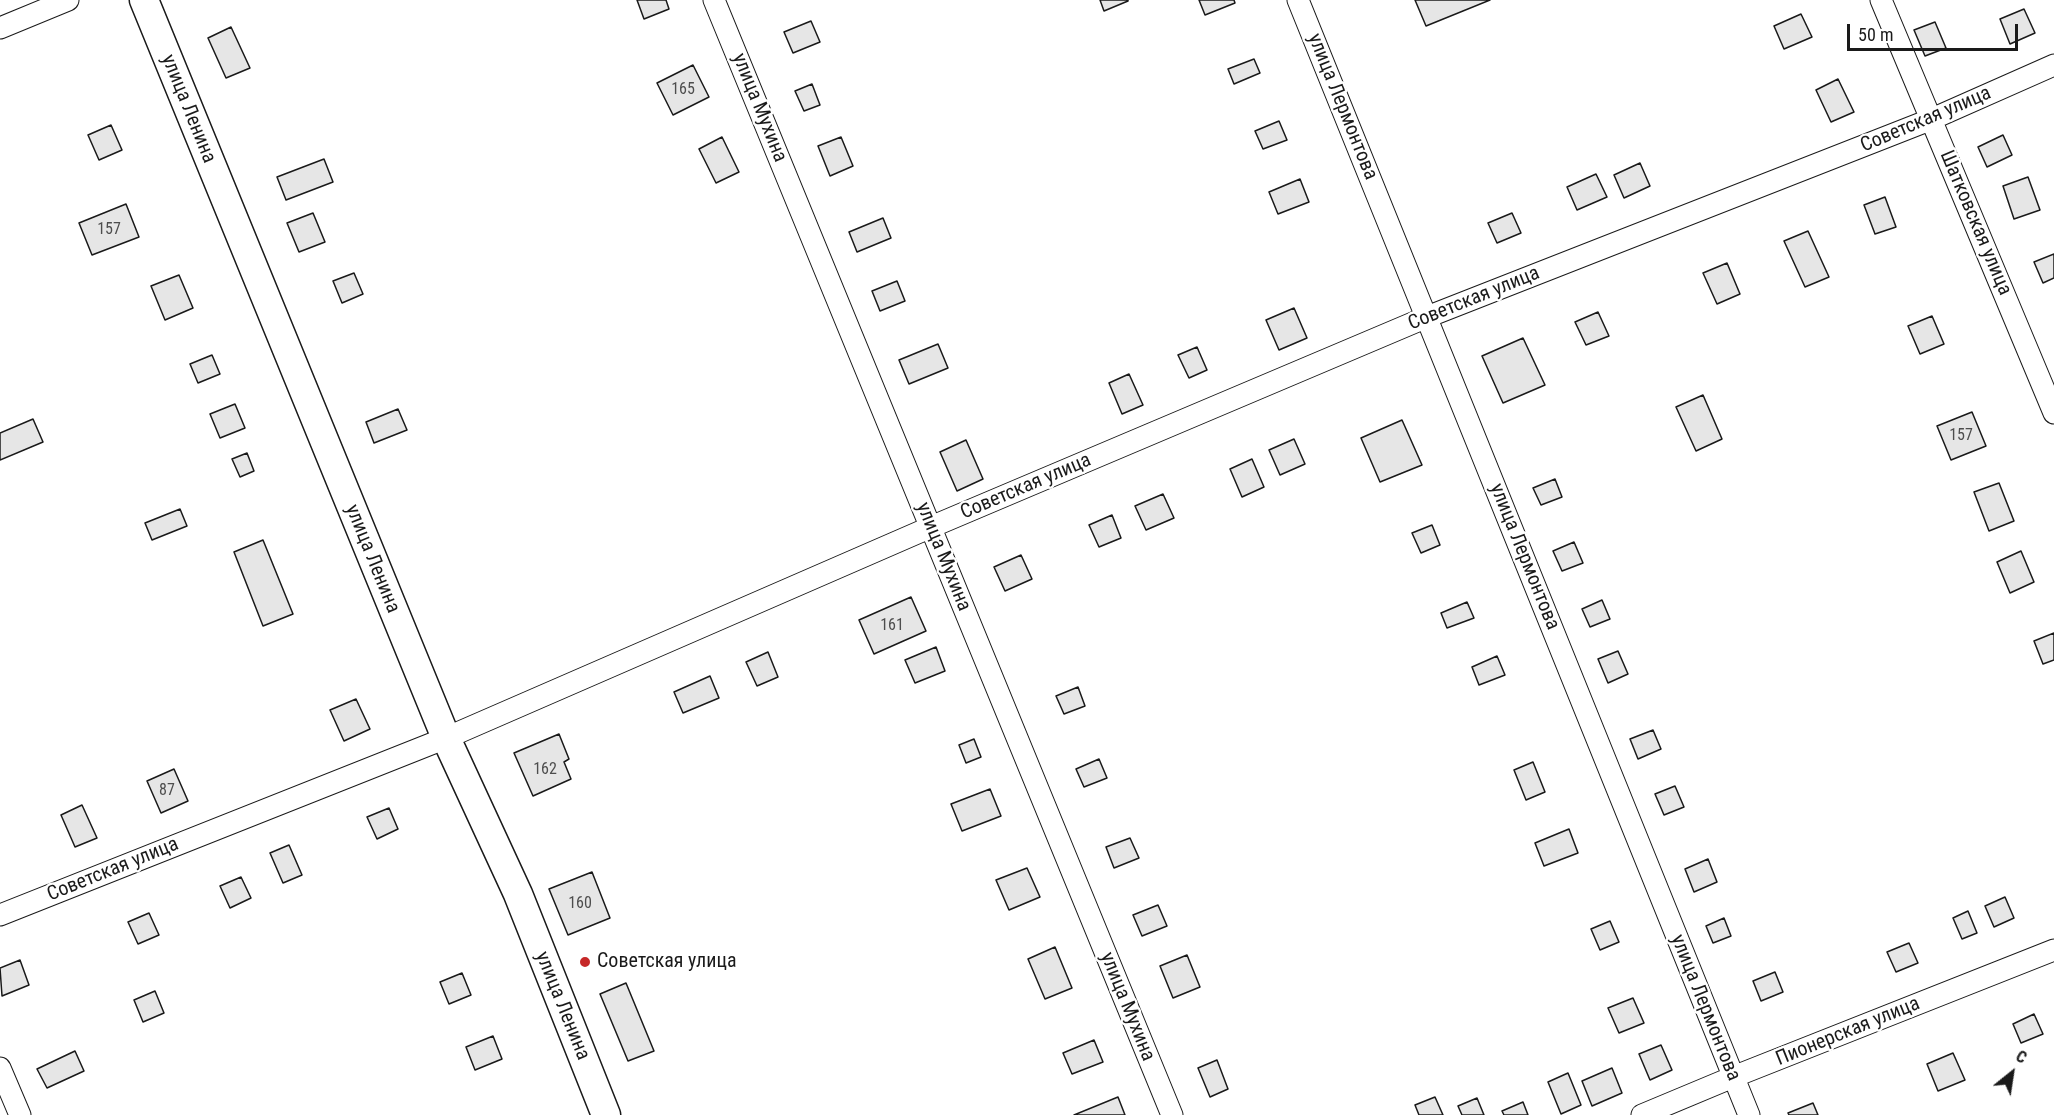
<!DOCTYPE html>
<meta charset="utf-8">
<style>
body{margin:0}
#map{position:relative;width:2054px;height:1115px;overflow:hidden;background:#fff;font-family:"Roboto Condensed",sans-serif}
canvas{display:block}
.north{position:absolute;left:1982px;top:1043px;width:60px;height:60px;-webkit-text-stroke:4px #fff;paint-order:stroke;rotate:30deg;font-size:16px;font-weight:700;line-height:24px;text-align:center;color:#1a1a1a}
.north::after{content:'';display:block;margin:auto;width:21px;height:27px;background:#1a1a1a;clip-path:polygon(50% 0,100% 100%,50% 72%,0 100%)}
.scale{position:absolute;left:1847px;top:24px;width:171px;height:27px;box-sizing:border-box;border:3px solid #1a1a1a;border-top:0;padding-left:8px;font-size:18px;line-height:21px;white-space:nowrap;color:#1a1a1a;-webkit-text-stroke:4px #fff;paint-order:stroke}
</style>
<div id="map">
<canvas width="2054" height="1115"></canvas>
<div class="north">С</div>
<div class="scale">50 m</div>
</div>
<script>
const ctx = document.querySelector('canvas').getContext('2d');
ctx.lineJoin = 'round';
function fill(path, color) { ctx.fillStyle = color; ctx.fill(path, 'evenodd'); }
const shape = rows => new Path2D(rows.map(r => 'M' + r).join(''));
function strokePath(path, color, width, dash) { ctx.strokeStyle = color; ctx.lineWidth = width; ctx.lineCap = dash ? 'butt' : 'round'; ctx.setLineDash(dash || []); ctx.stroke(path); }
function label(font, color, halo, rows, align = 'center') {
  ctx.font = font + ' "Roboto Condensed",sans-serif'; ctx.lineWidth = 4.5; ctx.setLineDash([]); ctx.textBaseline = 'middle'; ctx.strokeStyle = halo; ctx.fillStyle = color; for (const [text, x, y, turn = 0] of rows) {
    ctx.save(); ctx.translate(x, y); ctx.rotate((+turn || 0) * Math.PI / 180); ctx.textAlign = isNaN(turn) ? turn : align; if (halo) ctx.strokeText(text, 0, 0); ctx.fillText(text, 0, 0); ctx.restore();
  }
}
const building = shape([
 [637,0,666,0,669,9,644,19,637,0],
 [1100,0,1128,0,1128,1,1104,11,1100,0],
 [1199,0,1234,0,1235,3,1205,15,1199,0],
 [1415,0,1490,0,1426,26,1415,0],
 [2024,9,2035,33,2010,44,2000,19,2024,9],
 [1801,14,1812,37,1784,49,1774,26,1801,14],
 [811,21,820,42,793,53,784,32,811,21],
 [1935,22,1946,48,1925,56,1914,30,1935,22],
 [231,27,250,68,226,78,208,38,231,27],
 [1254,59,1260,73,1234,84,1228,69,1254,59],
 [693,65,709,97,673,115,657,83,693,65],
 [1838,79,1854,112,1831,122,1816,90,1838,79],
 [812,84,820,105,804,111,795,91,812,84],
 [1279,121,1287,140,1263,149,1255,131,1279,121],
 [111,125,122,150,99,160,88,135,111,125],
 [2003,135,2012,155,1987,167,1978,147,2003,135],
 [722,137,739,172,716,183,699,149,722,137],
 [841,137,853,166,830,176,818,146,841,137],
 [324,159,333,182,286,200,277,177,324,159],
 [1640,163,1650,186,1624,198,1614,175,1640,163],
 [1596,174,1607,197,1577,210,1567,187,1596,174],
 [2028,177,2040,210,2014,219,2003,186,2028,177],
 [1300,179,1309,202,1278,214,1269,192,1300,179],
 [1885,197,1896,227,1875,234,1864,205,1885,197],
 [126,204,139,237,92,255,79,223,126,204],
 [313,213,325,242,299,252,287,223,313,213],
 [1512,213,1521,233,1497,243,1488,223,1512,213],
 [883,218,891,238,857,252,849,232,883,218],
 [1808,231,1829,277,1805,287,1784,241,1808,231],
 [2054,254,2054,278,2043,283,2034,262,2054,254],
 [1727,263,1740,294,1717,304,1703,273,1727,263],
 [354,273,363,294,342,303,333,281,354,273],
 [179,275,193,308,165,320,151,286,179,275],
 [897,281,905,301,880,311,872,291,897,281],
 [1294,308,1307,338,1279,350,1266,320,1294,308],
 [1598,312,1609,336,1586,345,1575,322,1598,312],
 [1932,316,1944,344,1920,354,1908,326,1932,316],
 [1523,338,1545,385,1503,403,1482,356,1523,338],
 [938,344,948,368,909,384,899,360,938,344],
 [1197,347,1207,370,1189,378,1178,355,1197,347],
 [212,355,220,374,198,383,190,364,212,355],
 [1129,374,1143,405,1122,414,1109,383,1129,374],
 [1703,395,1722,439,1696,451,1676,407,1703,395],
 [235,404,245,428,220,438,210,414,235,404],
 [398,409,407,430,374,443,366,422,398,409],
 [1972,412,1986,446,1951,460,1937,426,1972,412],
 [33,419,43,442,0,460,0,433,33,419],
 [1402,420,1422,465,1380,482,1361,438,1402,420],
 [1294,439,1305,464,1280,475,1269,450,1294,439],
 [966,440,983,479,957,491,940,452,966,440],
 [247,453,254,471,240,477,232,459,247,453],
 [1252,459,1264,487,1242,497,1230,469,1252,459],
 [1555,479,1562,497,1541,505,1533,488,1555,479],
 [1999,483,2014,521,1989,531,1974,492,1999,483],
 [1163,494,1174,518,1146,530,1135,506,1163,494],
 [180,509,187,526,152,540,145,523,180,509],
 [1112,515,1121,538,1099,547,1089,525,1112,515],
 [1432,525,1440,545,1421,553,1412,533,1432,525],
 [263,540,293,614,263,626,234,552,263,540],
 [1574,542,1583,563,1562,571,1553,551,1574,542],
 [2021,551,2034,582,2010,593,1997,562,2021,551],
 [1021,555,1032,579,1005,591,994,567,1021,555],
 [911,597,926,631,874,654,859,620,911,597],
 [1602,600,1610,619,1590,627,1582,609,1602,600],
 [1467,602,1474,618,1447,628,1441,613,1467,602],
 [2054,633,2054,660,2043,664,2034,641,2054,633],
 [936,647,945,671,915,683,905,660,936,647],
 [1618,651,1628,674,1608,683,1598,659,1618,651],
 [768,652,778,677,757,686,746,662,768,652],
 [1497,656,1505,675,1479,685,1472,667,1497,656],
 [710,676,719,698,683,713,674,692,710,676],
 [1078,687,1085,706,1064,714,1056,696,1078,687],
 [356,699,370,729,344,741,330,710,356,699],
 [1653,730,1661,749,1638,759,1630,739,1653,730],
 [559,734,569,759,564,762,571,779,533,796,514,753,559,734],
 [974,739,981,757,966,763,959,745,974,739],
 [1099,759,1107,778,1084,787,1076,769,1099,759],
 [1533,762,1545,792,1526,800,1514,770,1533,762],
 [174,769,188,801,161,813,147,781,174,769],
 [1675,786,1684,807,1664,815,1655,794,1675,786],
 [990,789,1001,816,962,831,951,804,990,789],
 [82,805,97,838,75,847,61,815,82,805],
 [389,808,398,829,377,839,367,817,389,808],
 [1569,829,1578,853,1544,866,1535,843,1569,829],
 [1130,838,1139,858,1114,868,1106,847,1130,838],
 [289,845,302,875,283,883,270,853,289,845],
 [1708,859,1717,882,1694,892,1685,869,1708,859],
 [1027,868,1040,897,1009,910,996,880,1027,868],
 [592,872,610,918,568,935,549,889,592,872],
 [241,877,251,898,230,908,220,886,241,877],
 [2005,897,2014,918,1994,927,1985,906,2005,897],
 [1158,905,1167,926,1142,936,1133,915,1158,905],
 [1968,911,1977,933,1962,939,1953,918,1968,911],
 [149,913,159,935,138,944,128,922,149,913],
 [1724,918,1731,936,1713,943,1706,926,1724,918],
 [1610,921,1619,942,1600,950,1591,929,1610,921],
 [1909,943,1918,963,1896,972,1887,952,1909,943],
 [1055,947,1072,988,1045,999,1028,959,1055,947],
 [1187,955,1200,987,1173,998,1160,966,1187,955],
 [20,960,29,985,2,996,0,968,20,960],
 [1775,972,1783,992,1761,1001,1753,981,1775,972],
 [462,973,471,995,449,1004,440,982,462,973],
 [626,983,654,1051,628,1061,600,994,626,983],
 [155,991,164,1013,143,1022,134,1000,155,991],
 [1633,998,1644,1023,1619,1033,1608,1008,1633,998],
 [2034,1014,2043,1034,2021,1043,2013,1024,2034,1014],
 [493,1036,502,1059,475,1070,466,1047,493,1036],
 [1094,1040,1103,1062,1072,1074,1063,1053,1094,1040],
 [1661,1045,1672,1070,1650,1080,1639,1054,1661,1045],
 [75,1051,84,1071,47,1088,37,1069,75,1051],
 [1953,1053,1965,1080,1938,1091,1927,1064,1953,1053],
 [1217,1060,1228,1089,1210,1097,1198,1068,1217,1060],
 [1612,1068,1622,1093,1592,1106,1582,1081,1612,1068],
 [1568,1073,1581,1105,1561,1114,1548,1082,1568,1073],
 [1118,1097,1125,1115,1074,1115,1118,1097],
 [1435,1097,1443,1115,1419,1115,1415,1105,1435,1097],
 [1477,1098,1484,1115,1462,1115,1458,1106,1477,1098],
 [1523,1102,1528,1115,1504,1115,1502,1111,1523,1102],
 [1813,1103,1818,1115,1789,1115,1788,1113,1813,1103]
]);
fill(building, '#e6e6e6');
strokePath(building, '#1a1a1a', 1.5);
const street = shape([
 [714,0,1172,1115],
 [1298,0,1749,1115],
 [1881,0,2054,413],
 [0,28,68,0],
 [0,915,446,738,931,527,1427,317,1932,119,2054,65],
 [0,1068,20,1115],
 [1642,1115,1733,1077,2054,950]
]);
const secondary = shape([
 [144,0,446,738,518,894,606,1115]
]);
strokePath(street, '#1a1a1a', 23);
strokePath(secondary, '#1a1a1a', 31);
strokePath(street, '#fff', 21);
strokePath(secondary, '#fff', 28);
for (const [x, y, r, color] of [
 [585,962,6,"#c62828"]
]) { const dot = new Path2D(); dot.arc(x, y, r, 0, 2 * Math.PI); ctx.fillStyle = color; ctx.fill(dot); strokePath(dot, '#fff', 2); }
label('16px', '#4d4d4d', null, [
 ["165",683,90],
 ["157",109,230],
 ["157",1961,436],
 ["161",892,626],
 ["162",545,770],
 ["87",167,791],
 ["160",580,904]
]);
label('20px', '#1a1a1a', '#fff', [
 ["улица Лермонтова",1342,107,68],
 ["улица Мухина",759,108,68],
 ["улица Ленина",188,109,68],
 ["Советская улица",1926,120,-23],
 ["Шатковская улица",1975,223,67],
 ["Советская улица",1474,299,-22],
 ["Советская улица",1026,487,-23],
 ["улица Мухина",943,557,68],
 ["улица Лермонтова",1524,557,68],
 ["улица Ленина",372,559,68],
 ["Советская улица",113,870,-22],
 ["улица Ленина",562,1006,68],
 ["улица Мухина",1127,1007,68],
 ["улица Лермонтова",1705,1008,68],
 ["Пионерская улица",1848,1032,-22]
]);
label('20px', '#1a1a1a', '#fff', [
 ["Советская улица",597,962]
], 'left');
</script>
